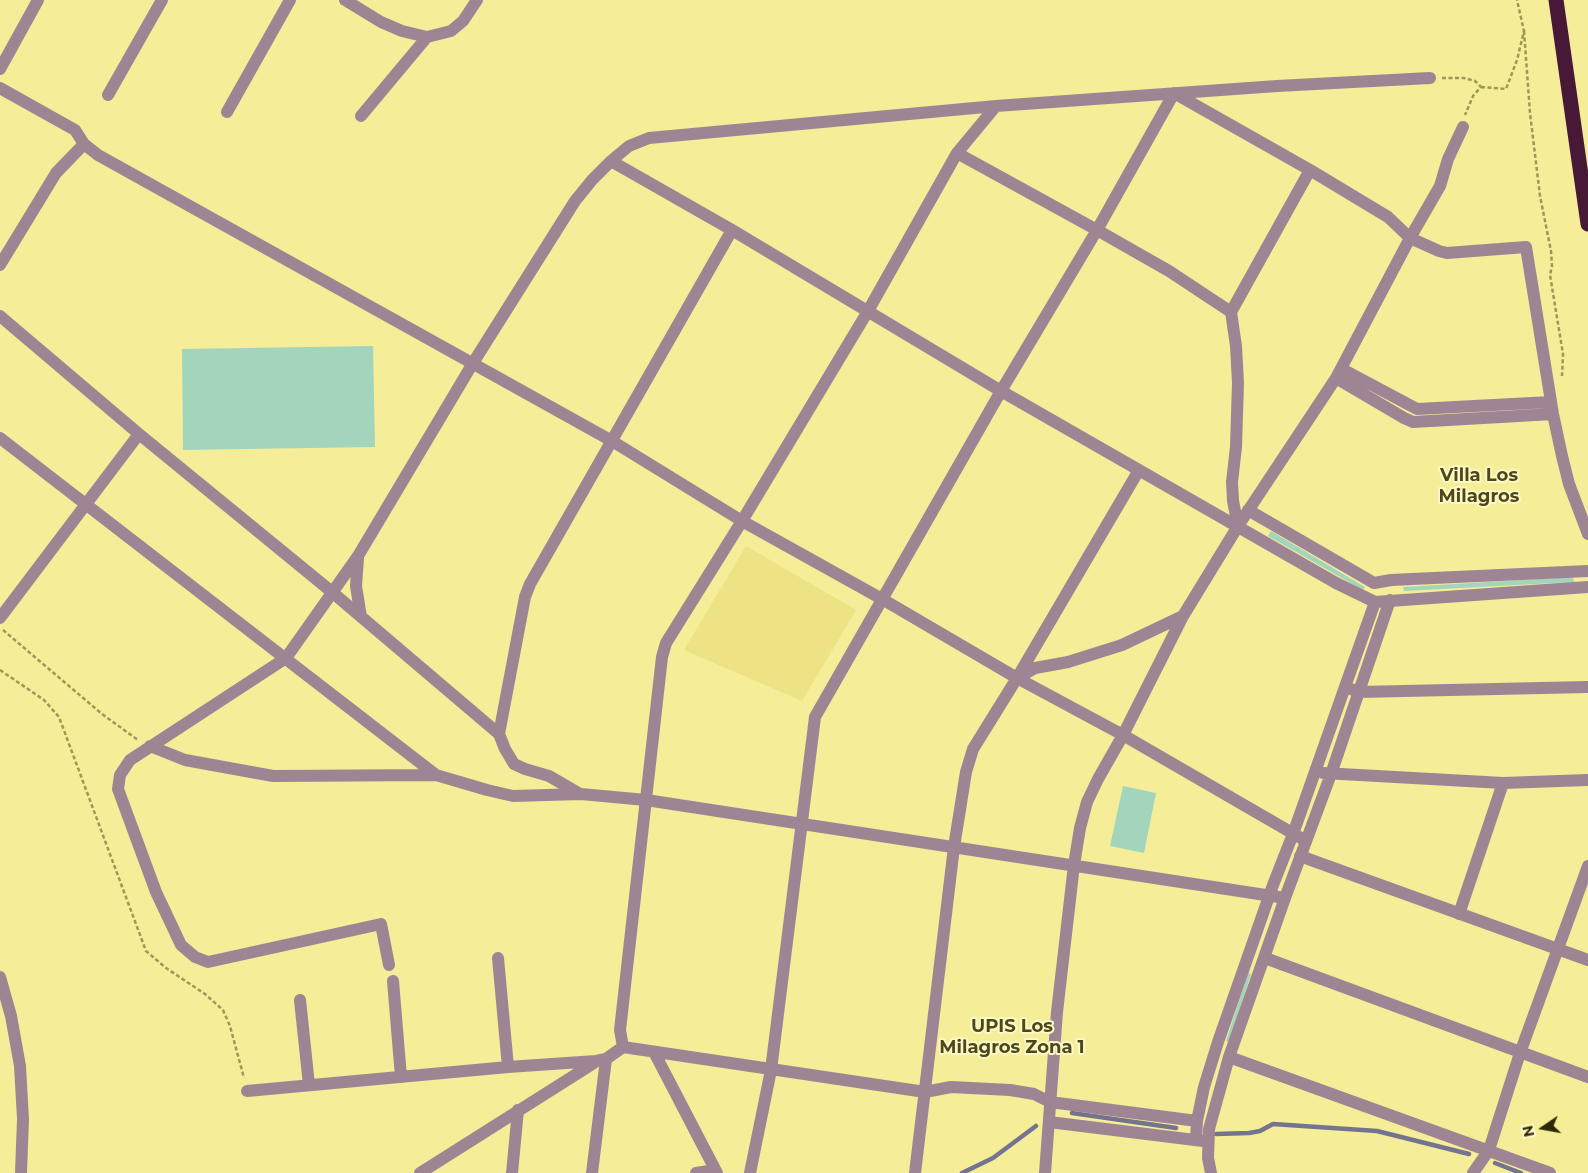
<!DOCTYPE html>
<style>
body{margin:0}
#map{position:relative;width:1588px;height:1173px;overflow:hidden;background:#f5ed97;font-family:Montserrat,sans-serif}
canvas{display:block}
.north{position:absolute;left:1518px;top:1103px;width:50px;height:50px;-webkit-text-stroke:4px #fdf9c7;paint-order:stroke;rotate:258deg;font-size:14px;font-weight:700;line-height:20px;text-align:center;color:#2d2904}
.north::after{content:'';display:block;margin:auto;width:18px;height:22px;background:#2d2904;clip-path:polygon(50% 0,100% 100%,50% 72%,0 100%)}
</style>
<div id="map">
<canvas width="1588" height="1173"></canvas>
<div class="north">N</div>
</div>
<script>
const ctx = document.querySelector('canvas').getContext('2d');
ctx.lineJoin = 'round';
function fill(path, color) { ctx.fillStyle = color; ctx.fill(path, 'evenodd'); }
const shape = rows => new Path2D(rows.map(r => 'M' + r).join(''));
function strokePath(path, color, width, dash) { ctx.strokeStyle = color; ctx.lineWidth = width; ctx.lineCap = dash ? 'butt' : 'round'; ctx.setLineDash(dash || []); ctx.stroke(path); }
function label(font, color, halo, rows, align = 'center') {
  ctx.font = font + ' Montserrat,sans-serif'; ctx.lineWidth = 4; ctx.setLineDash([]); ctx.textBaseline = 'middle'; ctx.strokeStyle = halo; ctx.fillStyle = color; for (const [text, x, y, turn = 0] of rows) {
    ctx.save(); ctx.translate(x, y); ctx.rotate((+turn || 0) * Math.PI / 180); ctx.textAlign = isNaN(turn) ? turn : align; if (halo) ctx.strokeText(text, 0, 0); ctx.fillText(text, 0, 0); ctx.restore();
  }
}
fill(shape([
 [746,546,856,610,802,701,684,650]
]), '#ede384');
fill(shape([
 [373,346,375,447,183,450,182,349],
 [1271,531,1365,587,1363,590,1268,536],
 [1573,577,1574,582,1404,591,1403,587],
 [1123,786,1156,793,1144,853,1110,846],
 [1248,973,1251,974,1229,1042,1226,1041]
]), '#a3d5bd');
strokePath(shape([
 [1072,1113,1176,1128],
 [1216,1134,1249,1133,1260,1131,1273,1124,1377,1131,1469,1154],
 [1495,1163,1521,1173],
 [962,1173,993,1158,1036,1126]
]), '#747491', 4.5);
strokePath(shape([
 [1524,31,1530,113,1540,196,1551,251,1552,266,1550,275,1563,354,1562,376],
 [1442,78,1464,78,1475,81,1481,87,1473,96,1465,115],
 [1481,87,1506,89,1517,60,1524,31,1517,0],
 [3,630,102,714,138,740],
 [0,670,44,700,59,717,146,951,166,968,205,994,223,1010,230,1026,244,1078]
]), '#9e9857', 2.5, [4, 2.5]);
strokePath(shape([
 [345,0,381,22,402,31,427,37,451,31,463,21,477,0],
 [0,69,38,0],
 [0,88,75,130,84,144,98,155,612,441,742,521,882,599,1017,678,1123,735,1306,841],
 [108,95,162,0],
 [227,112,290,0],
 [361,116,427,37],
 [957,153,1097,230,1169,271,1231,312],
 [611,161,732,230,1001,391,1336,583,1375,602,1588,587],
 [0,265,56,173,84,144],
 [0,316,139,434,332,592,499,734,505,749,514,764,525,769,549,776,580,794],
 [1342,369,1417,409,1551,402],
 [1336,378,1404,418,1413,422,1553,414],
 [0,438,436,775],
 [1248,510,1374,583,1391,580,1412,579,1588,571],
 [1238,526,1233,501,1232,482,1236,447,1238,383,1236,346,1231,312,1310,170],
 [358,558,356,586,361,617],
 [0,618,139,434],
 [1019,677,1035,668,1068,662,1122,645,1183,616],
 [1351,689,1358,692,1588,687],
 [499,734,525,597,530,584,732,230],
 [150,746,185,760,273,776,436,775,487,790,513,796,581,794,646,800,1285,898],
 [1323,773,1503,783,1588,780],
 [1300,856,1588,960],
 [1459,914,1503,783],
 [498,958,508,1067],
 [1265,958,1588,1077],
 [389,965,381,924,208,962,195,957,181,945,156,892,118,789,120,775,130,760,286,658,358,556,473,363,575,201,592,180,611,161,629,146,649,138,996,106,1277,86,1430,78],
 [0,977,11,1016,20,1066,23,1119,21,1173],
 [393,981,401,1077],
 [300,1000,309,1085],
 [623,1047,620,1030,662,657,666,643,742,521,868,311,957,153,996,106],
 [654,1052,717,1173],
 [1229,1057,1550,1173],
 [247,1091,508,1067,596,1061,606,1059,623,1047,925,1092,951,1087,1010,1090,1034,1094,1050,1102,1197,1121],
 [1049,1122,1203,1141],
 [1196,1140,1197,1121,1204,1087,1218,1042,1273,885,1293,834,1375,602],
 [420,1173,594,1063],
 [512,1173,518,1110],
 [592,1173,606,1059],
 [696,1173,715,1170],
 [750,1173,771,1070,815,717,1001,391,1097,230,1174,93,1310,170,1388,217,1410,238,1439,251,1447,253,1526,247,1553,414,1562,456,1569,484,1588,534],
 [915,1173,954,847,966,772,973,749,1017,678,1139,470],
 [1045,1173,1057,1012,1074,865,1080,828,1087,802,1098,779,1123,735,1183,616,1238,526,1336,378,1410,238,1440,186,1448,159,1463,127],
 [1211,1173,1208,1158,1209,1129,1229,1057,1285,898,1331,774,1390,600],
 [1473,1173,1489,1150,1520,1053,1588,866]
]), '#9f8594', 12);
strokePath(shape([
 [1556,0,1588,224]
]), '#481837', 15);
label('bold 18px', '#4d481b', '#fdf9c7', [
 ["Villa Los",1479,476],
 ["Milagros",1479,497],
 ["UPIS Los",1012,1027],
 ["Milagros Zona 1",1012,1048]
]);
</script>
